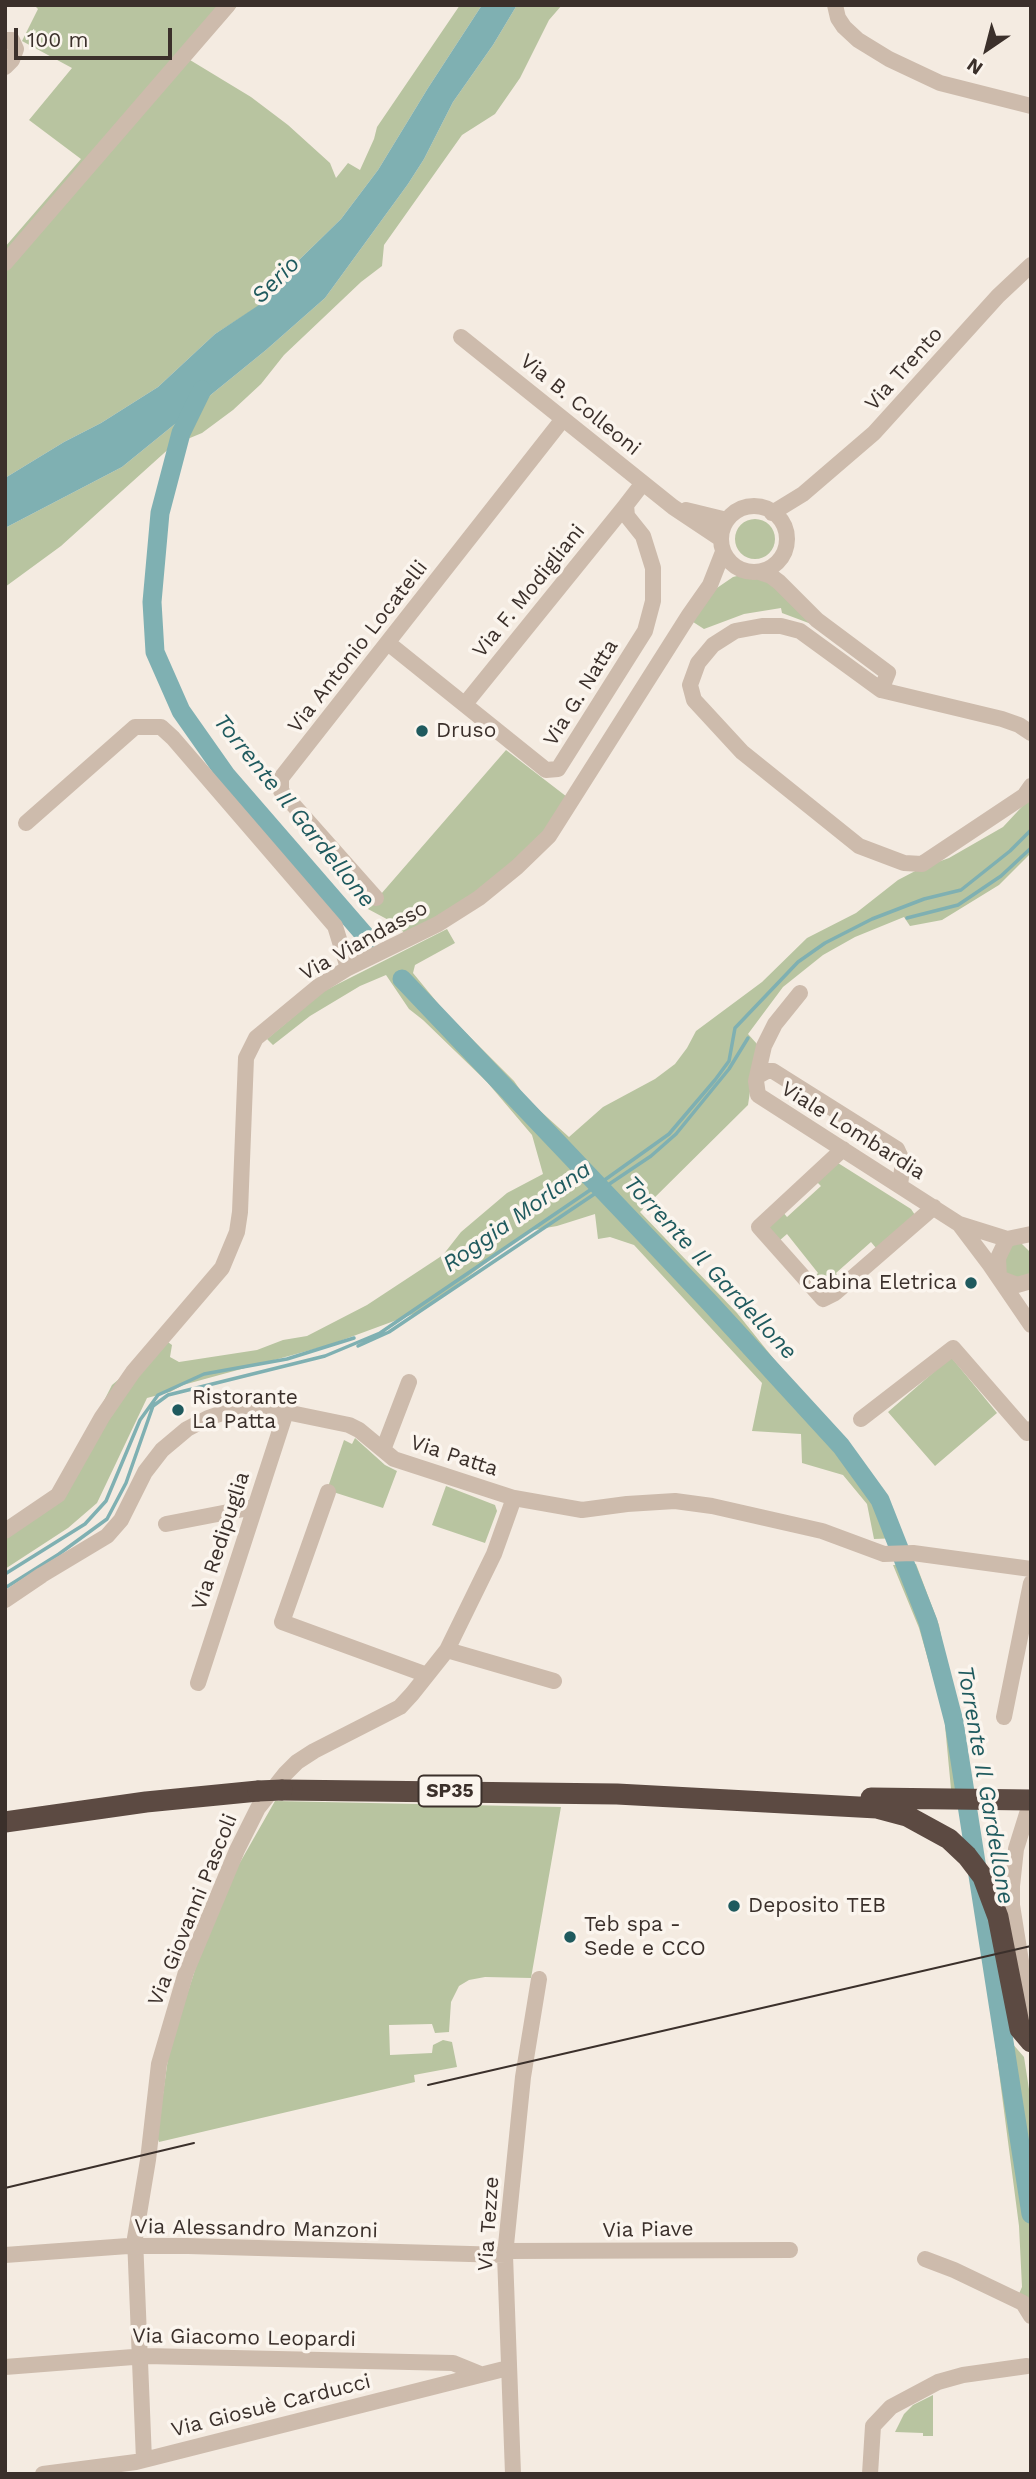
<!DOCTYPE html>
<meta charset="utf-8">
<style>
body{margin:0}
#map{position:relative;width:1036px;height:2479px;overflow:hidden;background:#f4ebe1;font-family:"Work Sans",sans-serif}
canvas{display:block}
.frame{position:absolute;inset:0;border:7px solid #3b302b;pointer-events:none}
.north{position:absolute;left:952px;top:14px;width:70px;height:70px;-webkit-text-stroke:5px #fbf5ee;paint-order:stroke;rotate:215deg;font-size:19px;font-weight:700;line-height:28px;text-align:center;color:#3b302b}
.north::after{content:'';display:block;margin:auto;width:24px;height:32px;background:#3b302b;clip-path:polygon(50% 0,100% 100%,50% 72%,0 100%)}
.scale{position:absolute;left:14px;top:28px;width:158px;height:32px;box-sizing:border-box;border:4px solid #3b302b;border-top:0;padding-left:9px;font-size:21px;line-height:24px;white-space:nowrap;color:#3b302b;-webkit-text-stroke:5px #fbf5ee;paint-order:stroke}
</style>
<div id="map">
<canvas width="1036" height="2479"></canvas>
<div class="frame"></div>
<div class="north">N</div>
<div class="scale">100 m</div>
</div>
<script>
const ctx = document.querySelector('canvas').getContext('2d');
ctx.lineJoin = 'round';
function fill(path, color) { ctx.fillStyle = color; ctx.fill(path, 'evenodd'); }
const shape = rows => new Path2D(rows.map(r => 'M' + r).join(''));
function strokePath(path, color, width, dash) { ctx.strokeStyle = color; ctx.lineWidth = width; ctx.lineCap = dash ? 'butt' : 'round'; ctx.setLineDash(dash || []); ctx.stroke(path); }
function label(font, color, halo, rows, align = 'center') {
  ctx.font = font + ' "Work Sans",sans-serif'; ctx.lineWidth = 7; ctx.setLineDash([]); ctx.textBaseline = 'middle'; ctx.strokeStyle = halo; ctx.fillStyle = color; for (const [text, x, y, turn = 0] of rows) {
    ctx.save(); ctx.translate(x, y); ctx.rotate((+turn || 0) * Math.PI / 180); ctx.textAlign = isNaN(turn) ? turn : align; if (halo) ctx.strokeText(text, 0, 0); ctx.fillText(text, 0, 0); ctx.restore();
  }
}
fill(shape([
 [34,5,238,5,190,60,251,97,288,125,330,163,336,178,348,163,360,170,374,139,377,127,460,5,482,5,428,88,378,170,341,219,299,260,265,302,215,334,158,387,101,423,64,442,5,478,5,247,81,159,29,120,72,68,22,41,38,9],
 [517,5,562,5,549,20,520,78,495,114,462,135,384,245,382,266,361,282,284,355,261,384,233,410,202,433,173,445,61,546,5,587,5,528,122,467,266,350,325,298,408,184,424,159,453,102,493,45],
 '735 539a20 20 0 1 1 40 0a20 20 0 1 1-40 0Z',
 [745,574,764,574,814,625,782,613,781,608,744,614,704,629,690,620,714,590,733,577],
 [506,750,571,800,556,821,486,890,406,935,396,924,368,909],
 [1031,797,1031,853,999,885,942,920,910,926,904,917,855,937,823,955,783,987,748,1034,757,1044,748,1105,640,1212,737,1313,875,1485,901,1538,874,1539,867,1504,843,1475,802,1463,801,1434,752,1431,762,1383,634,1245,610,1237,598,1239,595,1214,557,1226,528,1231,424,1310,329,1345,183,1385,170,1392,147,1398,97,1503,68,1528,5,1569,5,1540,64,1479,112,1385,165,1340,172,1345,170,1357,179,1362,257,1350,283,1340,307,1336,367,1305,443,1255,461,1232,507,1193,543,1174,532,1135,487,1082,423,1020,409,1009,386,975,360,986,310,1016,273,1045,267,1039,324,991,447,929,455,943,415,965,413,973,445,1012,514,1081,526,1098,569,1137,603,1107,655,1079,675,1064,687,1048,696,1031,762,982,807,938,856,913,898,880,921,868,949,858,1003,827],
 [838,1163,911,1209,915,1215,876,1248,871,1242,836,1273,840,1280,828,1290,822,1290,812,1279,818,1273,787,1234,779,1241,766,1226,782,1211,787,1217,821,1186,816,1181],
 [1021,1243,1029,1251,1030,1277,1020,1280,1004,1273,1004,1253,1010,1246],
 [951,1357,997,1413,935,1466,888,1412],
 [355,1438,385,1465,397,1471,383,1508,327,1490,344,1440,352,1444],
 [446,1486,495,1505,497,1511,485,1543,432,1525],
 [916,1564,939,1625,970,1789,951,1789,944,1715,919,1628,893,1565],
 [275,1801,561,1807,531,1978,485,1977,469,1980,459,1986,451,2002,449,2032,435,2033,432,2024,389,2025,390,2055,432,2053,433,2045,443,2040,452,2042,457,2067,414,2075,415,2082,159,2142,157,2137,169,2051,201,1951,234,1873],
 [996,1963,1011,2042,1024,2057,1031,2102,1031,2314,1018,2296,1022,2287,1019,2226,985,1965],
 [933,2395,933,2436,923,2436,923,2433,895,2432,904,2414,913,2405]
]), '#b8c4a0');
fill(shape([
 [482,5,517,5,493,45,453,102,424,159,408,184,325,298,266,350,122,467,5,528,5,478,64,442,101,423,158,387,215,334,265,301,299,260,341,219,378,170,428,88]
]), '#7fb0b2');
strokePath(shape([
 [907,918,958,905,1001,876,1031,848],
 [358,1346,389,1332,651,1156,676,1134,729,1069,748,1038],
 [5,1574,85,1524,106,1501,140,1420,158,1395,204,1374,287,1359,354,1338],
 [5,1588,59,1554,107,1519,126,1483,153,1406,168,1395,325,1356,380,1333,599,1184,669,1134,715,1080,729,1061,735,1028,798,962,825,943,872,919,924,899,961,890,1010,851,1031,830]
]), '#7fb0b2', 3.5);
strokePath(shape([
 [202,390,181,433,160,513,152,602,155,652,181,711,226,775,369,940],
 [402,979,710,1303,841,1446,880,1500,928,1622,954,1722,1031,2214]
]), '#7fb0b2', 19);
strokePath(shape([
 [835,5,838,18,844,27,858,40,889,59,940,83,1031,106],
 [5,40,12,40,16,49,12,60,5,67],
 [5,263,228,5],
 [461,337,673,507,721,539],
 '721 539a33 33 0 1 1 66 0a33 33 0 1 1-66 0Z',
 [686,510,727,520],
 [772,513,803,494,874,433,998,296,1031,265],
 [759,572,771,576,779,582,817,620,888,673,881,690],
 [388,643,546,770,558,769,645,631,653,601,653,568,643,536,627,516,626,505,643,483],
 [465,704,626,505],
 [1031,733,1019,725,1002,719,881,690,800,631,781,626,762,626,735,631,713,645,698,663,690,685,694,700,742,752,859,846,904,863,922,864,1024,796,1031,786],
 [26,823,135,727,161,727,173,738,335,926,348,968],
 [376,898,281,791,281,778,563,419],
 [800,993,775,1024,764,1046,756,1081,758,1095,959,1224,1007,1239,1031,1234],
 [758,1076,767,1071,773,1071,897,1149,903,1162,900,1185],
 [843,1149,759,1227,823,1299,835,1293,934,1207],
 [959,1224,990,1265,1031,1325],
 [1007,1239,998,1258,999,1278,1017,1285,1031,1281],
 [861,1419,953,1348,1027,1433,1031,1429],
 [383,1450,409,1382],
 [328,1492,282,1622,427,1675],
 [166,1524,254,1507],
 [5,1531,58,1495,102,1417,133,1372,222,1268,237,1232,240,1212,246,1058,256,1038,319,986,348,968,438,924,479,898,517,867,549,836,689,615,710,585,723,552],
 [5,1600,42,1575,107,1536,121,1520,145,1472,162,1450,187,1429,208,1418,234,1409,286,1412,349,1425,359,1430,394,1459,514,1498,582,1510,627,1504,675,1501,712,1506,822,1531,884,1554,913,1553,1031,1569],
 [447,1650,554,1681],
 [198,1683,286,1412],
 [1004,1717,1031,1583],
 [1031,1801,1016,1849,1012,1886,1012,1905,1031,2024],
 [506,2251,790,2250],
 [5,2255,128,2246,188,2246,505,2255],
 [925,2259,954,2270,1023,2303,1031,2316],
 [5,2367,146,2356,453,2363,480,2374],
 [144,2460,135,2238,148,2160,159,2064,186,1972,237,1850,258,1808,285,1774,297,1762,314,1751,400,1707,412,1694,447,1650,494,1554,514,1498],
 [43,2474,136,2462,508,2368],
 [513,2474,505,2255,523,2077,539,1979],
 [870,2474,873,2426,891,2407,938,2382,963,2375,1027,2366]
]), '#cdbbac', 16);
strokePath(shape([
 [282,1790,617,1794,877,1808,907,1816,949,1839,967,1856,983,1877,998,1917,1020,2029,1031,2042],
 [871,1798,1031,1800],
 [5,1822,146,1802,258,1791]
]), '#5c4a42', 21);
strokePath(shape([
 [428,2085,1031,1946],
 [5,2188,194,2143]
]), '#3b302b', 2);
strokePath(shape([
 [258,1791,282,1790]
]), '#5c4a42', 21);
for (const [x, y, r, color] of [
 [422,731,7,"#1f5a5e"],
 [971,1283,7,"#1f5a5e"],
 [178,1410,7,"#1f5a5e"],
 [734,1906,7,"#1f5a5e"],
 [570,1937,7,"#1f5a5e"]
]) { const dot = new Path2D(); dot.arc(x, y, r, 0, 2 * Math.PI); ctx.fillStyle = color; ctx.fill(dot); strokePath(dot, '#fbf5ee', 2.5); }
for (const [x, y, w] of [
 [450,1791,63]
]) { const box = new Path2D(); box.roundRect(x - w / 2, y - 15.5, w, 31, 5); ctx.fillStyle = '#fbf5ee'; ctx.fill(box); strokePath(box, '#3b302b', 2); }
label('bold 19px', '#3b302b', null, [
 ["SP35",450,1791]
]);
label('21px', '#3b302b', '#fbf5ee', [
 ["Via Trento",904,369,-48],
 ["Via B. Colleoni",580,405,39],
 ["Via F. Modigliani",529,591,-51],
 ["Via Antonio Locatelli",358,647,-52],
 ["Via G. Natta",581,693,-58],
 ["Via Viandasso",364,941,-29],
 ["Viale Lombardia",853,1131,32],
 ["Via Patta",454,1456,18],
 ["Via Redipuglia",221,1541,-72],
 ["Via Giovanni Pascoli",193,1910,-68],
 ["Via Tezze",489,2224,-86],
 ["Via Alessandro Manzoni",256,2229,1],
 ["Via Piave",648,2230,-1],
 ["Via Giacomo Leopardi",244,2338,1],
 ["Via Giosuè Carducci",271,2406,-14]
]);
label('21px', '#3b302b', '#fbf5ee', [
 ["Druso",436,731],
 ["Cabina Eletrica",957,1283,"right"],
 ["Ristorante",192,1398],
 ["La Patta",192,1422],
 ["Deposito TEB",748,1906],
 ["Teb spa -",584,1925],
 ["Sede e CCO",584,1949]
], 'left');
label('italic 23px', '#1f5a5e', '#fbf5ee', [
 ["Serio",276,280,-45],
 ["Torrente Il Gardellone",294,811,51],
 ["Roggia Morlana",517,1217,-35],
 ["Torrente Il Gardellone",710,1268,47],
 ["Torrente Il Gardellone",985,1785,80]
]);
</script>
